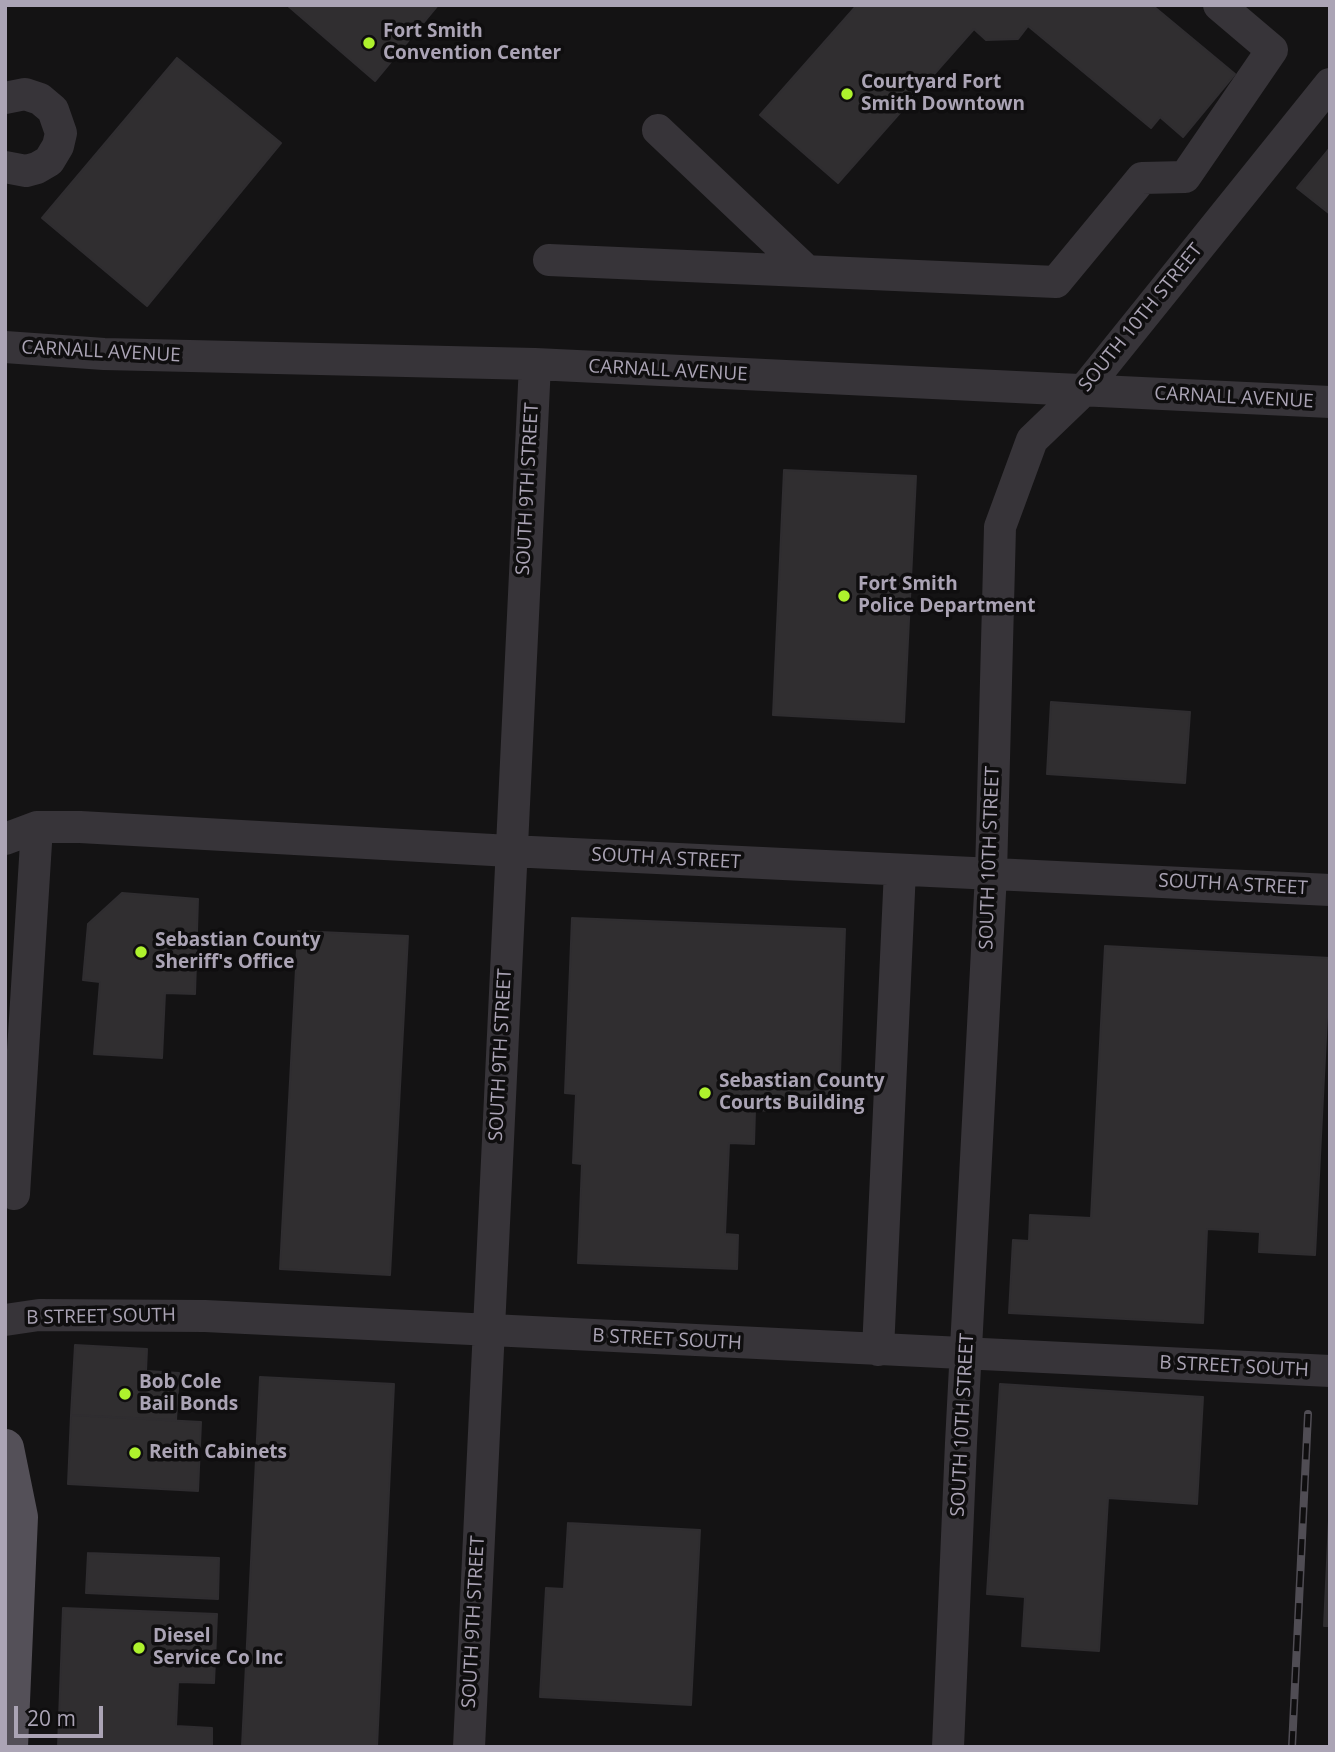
<!DOCTYPE html>
<style>
body{margin:0}
#map{position:relative;width:1335px;height:1752px;overflow:hidden;background:#141314;font-family:"Open Sans",sans-serif}
canvas{display:block}
.frame{position:absolute;inset:0;border:7px solid #aba4b5;pointer-events:none}
.scale{position:absolute;left:14px;top:1706px;width:89px;height:32px;box-sizing:border-box;border:4px solid #aba4b5;border-top:0;padding-left:9px;font-size:21px;line-height:24px;white-space:nowrap;color:#aba4b5;-webkit-text-stroke:5px #0f0e0f;paint-order:stroke}
</style>
<div id="map">
<canvas width="1335" height="1752"></canvas>
<div class="frame"></div>
<div class="scale">20 m</div>
</div>
<script>
const ctx = document.querySelector('canvas').getContext('2d');
ctx.lineJoin = 'round';
function fill(path, color) { ctx.fillStyle = color; ctx.fill(path, 'evenodd'); }
const shape = rows => new Path2D(rows.map(r => 'M' + r).join(''));
function strokePath(path, color, width, dash) { ctx.strokeStyle = color; ctx.lineWidth = width; ctx.lineCap = dash ? 'butt' : 'round'; ctx.setLineDash(dash || []); ctx.stroke(path); }
function label(font, color, halo, rows, align = 'center') {
  ctx.font = font + ' "Open Sans",sans-serif'; ctx.lineWidth = 7; ctx.setLineDash([]); ctx.textBaseline = 'middle'; ctx.strokeStyle = halo; ctx.fillStyle = color; for (const [text, x, y, turn = 0] of rows) {
    ctx.save(); ctx.translate(x, y); ctx.rotate((+turn || 0) * Math.PI / 180); ctx.textAlign = isNaN(turn) ? turn : align; if (halo) ctx.strokeText(text, 0, 0); ctx.fillText(text, 0, 0); ctx.restore();
  }
}
const building = shape([
 [287,5,438,5,375,81,287,5],
 [857,5,1152,5,1235,74,1183,137,1160,117,1151,128,1028,26,1018,39,986,40,974,29,838,183,760,115,857,5],
 [177,58,281,143,147,306,42,218,177,58],
 [1330,148,1330,214,1297,188,1330,148],
 [784,470,916,476,904,722,773,715,784,470],
 [1051,702,1190,712,1185,783,1047,774,1051,702],
 [122,893,198,899,195,994,165,993,162,1058,94,1054,100,982,83,980,88,924,122,893],
 [572,918,845,929,839,1102,772,1100,771,1111,755,1110,754,1144,729,1143,725,1234,738,1235,737,1269,578,1263,582,1164,573,1163,576,1094,565,1093,572,918],
 [298,931,408,936,390,1275,280,1269,298,931],
 [1105,946,1330,958,1315,1255,1259,1252,1260,1232,1207,1229,1203,1323,1009,1313,1013,1240,1029,1241,1030,1215,1091,1218,1105,946],
 [75,1345,147,1349,146,1371,179,1373,176,1420,71,1415,75,1345],
 [260,1377,394,1384,377,1747,242,1746,260,1377],
 [1000,1384,1203,1397,1197,1504,1108,1498,1099,1651,1022,1646,1025,1597,987,1594,1000,1384],
 [71,1415,201,1422,198,1491,68,1484,71,1415],
 [1330,1499,1330,1626,1324,1626,1330,1499],
 [568,1523,700,1530,691,1705,540,1697,546,1588,564,1589,568,1523],
 [88,1553,219,1558,218,1599,86,1593,88,1553],
 [63,1608,217,1614,214,1683,178,1682,176,1726,212,1728,212,1747,58,1747,63,1608]
]);
fill(building, '#302e30');
strokePath(building, '#2f2d30', 2);
strokePath(shape([
 [5,98,25,94,40,99,53,110,61,133,58,146,49,161,37,168,26,171,5,167],
 [658,130,807,271],
 [549,260,1056,282,1142,178,1185,177,1272,50,1219,5],
 [5,347,104,354,535,364,1330,402],
 [5,839,37,827,80,827,510,851,1330,890],
 [14,1194,37,827],
 [5,1320,39,1315,205,1316,1330,1371],
 [878,1350,900,870],
 [469,1747,535,364],
 [948,1747,961,1443,991,874,1000,527,1032,440,1083,391,1330,84]
]), '#373439', 32);
strokePath(shape([
 [5,1448,19,1517,9,1747]
]), '#545058', 38);
const rail = shape([
 [1292,1747,1308,1414]
]);
strokePath(rail, '#504d54', 8);
strokePath(rail, '#0f0e0f', 5, [16]);
for (const [x, y, r, color] of [
 [369,43,7,"#aef22d"],
 [847,94,7,"#aef22d"],
 [844,596,7,"#aef22d"],
 [141,952,7,"#aef22d"],
 [705,1093,7,"#aef22d"],
 [125,1394,7,"#aef22d"],
 [135,1453,7,"#aef22d"],
 [139,1648,7,"#aef22d"]
]) { const dot = new Path2D(); dot.arc(x, y, r, 0, 2 * Math.PI); ctx.fillStyle = color; ctx.fill(dot); strokePath(dot, '#0f0e0f', 2.5); }
label('bold 19px', '#aba4b5', '#0f0e0f', [
 ["Fort Smith",383,32],
 ["Convention Center",383,54],
 ["Courtyard Fort",861,83],
 ["Smith Downtown",861,105],
 ["Fort Smith",858,585],
 ["Police Department",858,607],
 ["Sebastian County",155,941],
 ["Sheriff's Office",155,963],
 ["Sebastian County",719,1082],
 ["Courts Building",719,1104],
 ["Bob Cole",139,1383],
 ["Bail Bonds",139,1405],
 ["Reith Cabinets",149,1453],
 ["Diesel",153,1637],
 ["Service Co Inc",153,1659]
], 'left');
label('19px', '#aba4b5', '#0f0e0f', [
 ["SOUTH 10TH STREET",1141,318,-51],
 ["CARNALL AVENUE",101,352,3],
 ["CARNALL AVENUE",668,371,3],
 ["CARNALL AVENUE",1234,398,3],
 ["SOUTH 9TH STREET",528,489,-87],
 ["SOUTH 10TH STREET",990,858,-88],
 ["SOUTH A STREET",666,859,3],
 ["SOUTH A STREET",1233,885,3],
 ["SOUTH 9TH STREET",501,1055,-87],
 ["B STREET SOUTH",101,1317,-1],
 ["B STREET SOUTH",667,1340,3],
 ["B STREET SOUTH",1234,1367,3],
 ["SOUTH 10TH STREET",963,1425,-87],
 ["SOUTH 9TH STREET",474,1622,-87]
]);
</script>
